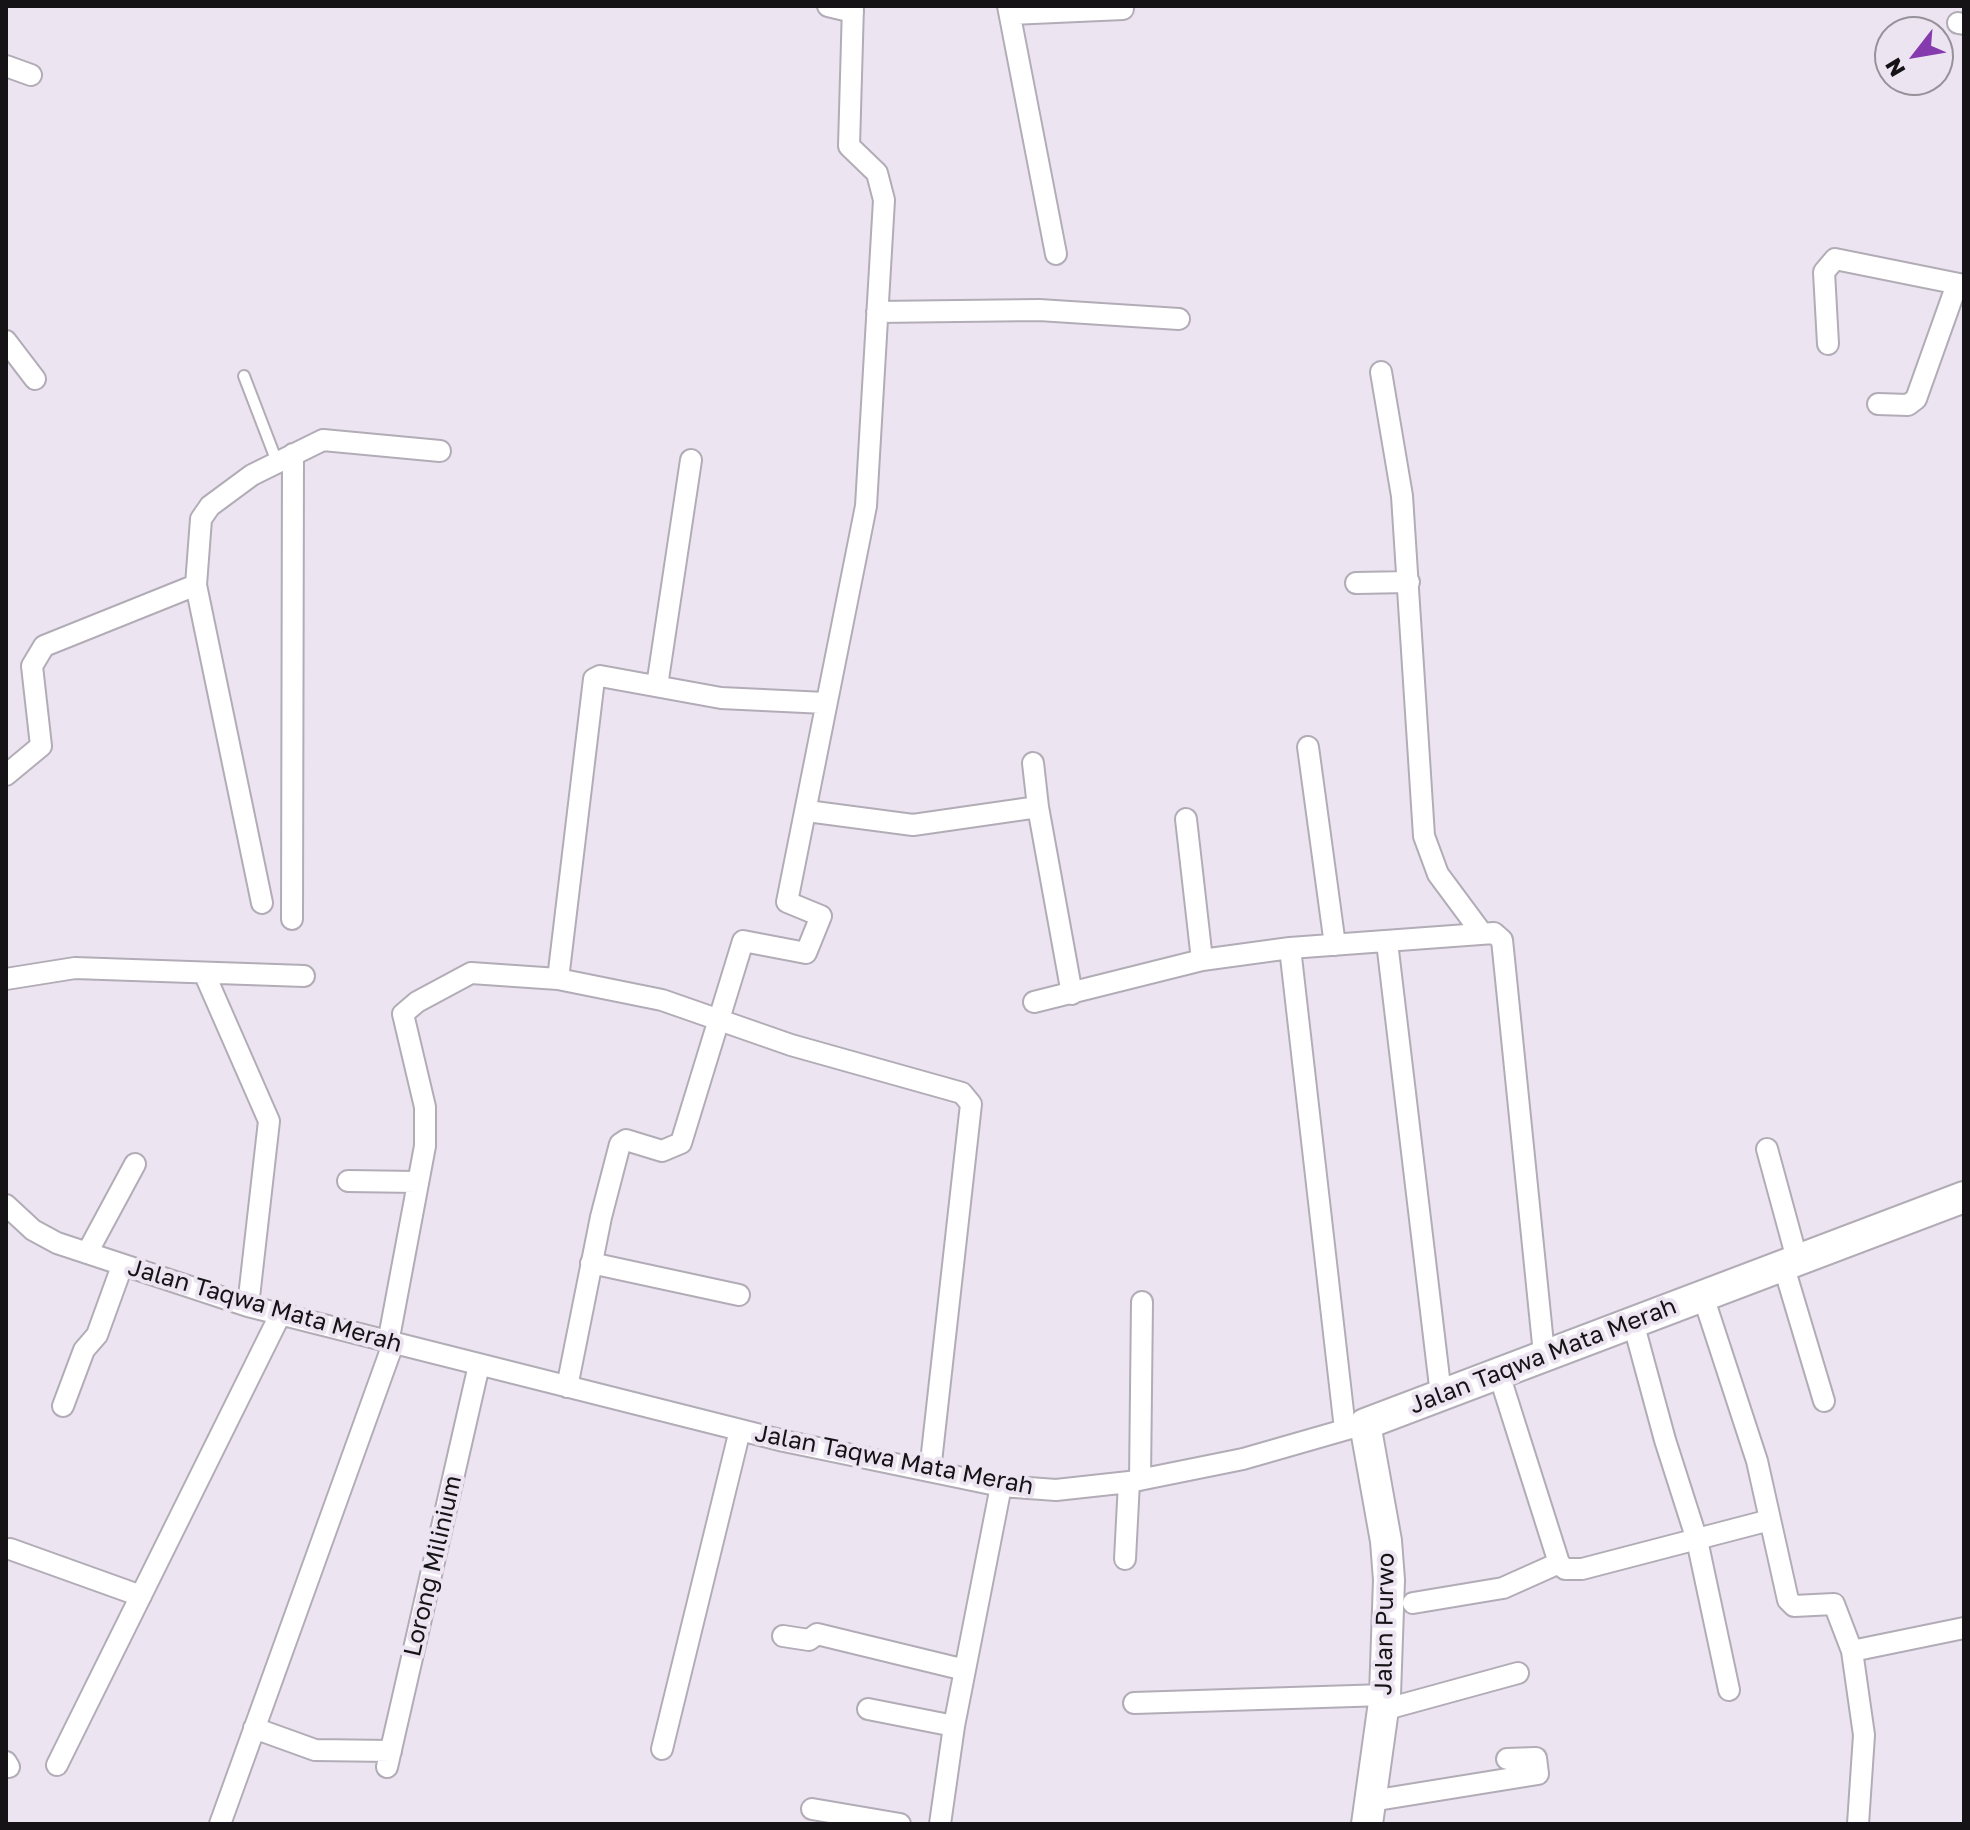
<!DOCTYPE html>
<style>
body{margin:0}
#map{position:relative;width:1970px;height:1830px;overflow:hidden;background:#ece5f1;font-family:"Golos Text",sans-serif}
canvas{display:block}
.frame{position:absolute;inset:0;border:8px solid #161317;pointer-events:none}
.north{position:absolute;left:1874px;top:16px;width:80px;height:80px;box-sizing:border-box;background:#ece5f1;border:2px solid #96919a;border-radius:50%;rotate:239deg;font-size:22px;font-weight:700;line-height:32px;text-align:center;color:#161317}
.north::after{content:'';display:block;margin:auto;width:28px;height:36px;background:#853bad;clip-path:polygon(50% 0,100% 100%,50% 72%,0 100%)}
</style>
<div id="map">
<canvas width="1970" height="1830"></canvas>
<div class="frame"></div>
<div class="north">N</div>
</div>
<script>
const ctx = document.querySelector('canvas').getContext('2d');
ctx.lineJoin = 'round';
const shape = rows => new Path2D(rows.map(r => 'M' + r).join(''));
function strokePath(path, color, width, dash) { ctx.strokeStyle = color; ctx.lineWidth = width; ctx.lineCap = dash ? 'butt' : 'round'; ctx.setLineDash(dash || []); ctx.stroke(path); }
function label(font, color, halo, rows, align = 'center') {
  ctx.font = font + ' "Golos Text",sans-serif'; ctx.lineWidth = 8; ctx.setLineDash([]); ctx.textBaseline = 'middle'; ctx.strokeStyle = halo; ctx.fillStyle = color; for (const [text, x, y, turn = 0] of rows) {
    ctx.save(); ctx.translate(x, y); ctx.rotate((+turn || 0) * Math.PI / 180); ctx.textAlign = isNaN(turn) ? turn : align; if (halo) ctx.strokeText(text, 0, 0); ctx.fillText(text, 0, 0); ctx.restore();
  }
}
const lane = shape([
 [244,376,277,462]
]);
const street = shape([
 [828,6,853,12],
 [1008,6,1056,254],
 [1011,14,1123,9],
 [1958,23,1964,24],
 [6,66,31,75],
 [877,312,1039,310,1179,319],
 [6,341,35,379],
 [1828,344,1824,272,1835,259,1964,285],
 [1381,372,1402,496,1424,836,1438,874,1481,932],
 [1878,404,1908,405,1916,399,1957,284],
 [1356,583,1409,582],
 [657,686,691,460],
 [1308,747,1335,945],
 [1033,763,1038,807],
 [6,775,41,746,32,666,44,646,196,585],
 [807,811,913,825,1038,807,1072,994],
 [1186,819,1202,960],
 [262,903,196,585,201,519,210,506,252,475,323,440,440,451],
 [292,919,293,454],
 [1387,942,1441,1395],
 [1290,948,1345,1429],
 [205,975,269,1121,248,1306],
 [6,979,75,968,304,976],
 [558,979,594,679,600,676,721,698,825,703],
 [1034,1002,1202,960,1290,948,1494,933,1502,940,1505,969,1544,1354],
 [1767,1149,1797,1259],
 [348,1181,417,1182],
 [6,1205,33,1230,57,1243,248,1306,784,1441,1001,1486,1056,1490,1129,1482,1243,1459,1365,1424],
 [87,1253,135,1164],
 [591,1263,739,1295],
 [1783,1264,1824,1401],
 [1703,1296,1757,1461,1788,1600,1794,1606,1834,1604,1852,1651,1864,1735,1858,1824],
 [1633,1322,1665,1440,1697,1540,1729,1690],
 [388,1343,425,1146,425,1107,403,1014,417,1002,471,973,558,979,662,1000,791,1045,962,1093,971,1104,930,1471],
 [1498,1371,1559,1563,1565,1569,1582,1569,1770,1520],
 [567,1387,601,1217,620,1144,626,1140,662,1151,681,1143,743,941,806,953,821,916,787,902,866,506,884,200,877,173,849,146,853,6],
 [63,1406,84,1350,97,1335,122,1266],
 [1140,1480,1142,1302],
 [10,1549,141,1596],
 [1125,1559,1129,1482],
 [1413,1603,1503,1588,1559,1563],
 [783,1636,809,1640,817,1634,965,1670],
 [1852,1651,1964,1628],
 [1134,1703,1385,1695],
 [868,1709,954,1726],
 [1383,1710,1518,1673],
 [254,1728,315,1750,391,1751],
 [662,1749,740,1430],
 [6,1762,9,1767],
 [57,1765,280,1315],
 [387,1767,479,1365],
 [1371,1801,1538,1774,1536,1758,1507,1759],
 [812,1809,900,1824],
 [220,1824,393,1344],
 [940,1824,954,1726,1001,1486]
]);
const secondary = shape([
 [1367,1824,1385,1695,1389,1580,1386,1541,1365,1424,1964,1197]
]);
strokePath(lane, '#b2acb7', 14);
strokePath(street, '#b2acb7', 24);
strokePath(secondary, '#b2acb7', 34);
strokePath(lane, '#fff', 10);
strokePath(street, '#fff', 20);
strokePath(secondary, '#fff', 30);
label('24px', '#161317', '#ece5f1', [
 ["Jalan Taqwa Mata Merah",265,1306,16],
 ["Jalan Taqwa Mata Merah",1543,1356,-21],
 ["Jalan Taqwa Mata Merah",894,1460,11],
 ["Lorong Milinium",433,1566,-77],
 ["Jalan Purwo",1385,1624,-89]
]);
</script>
